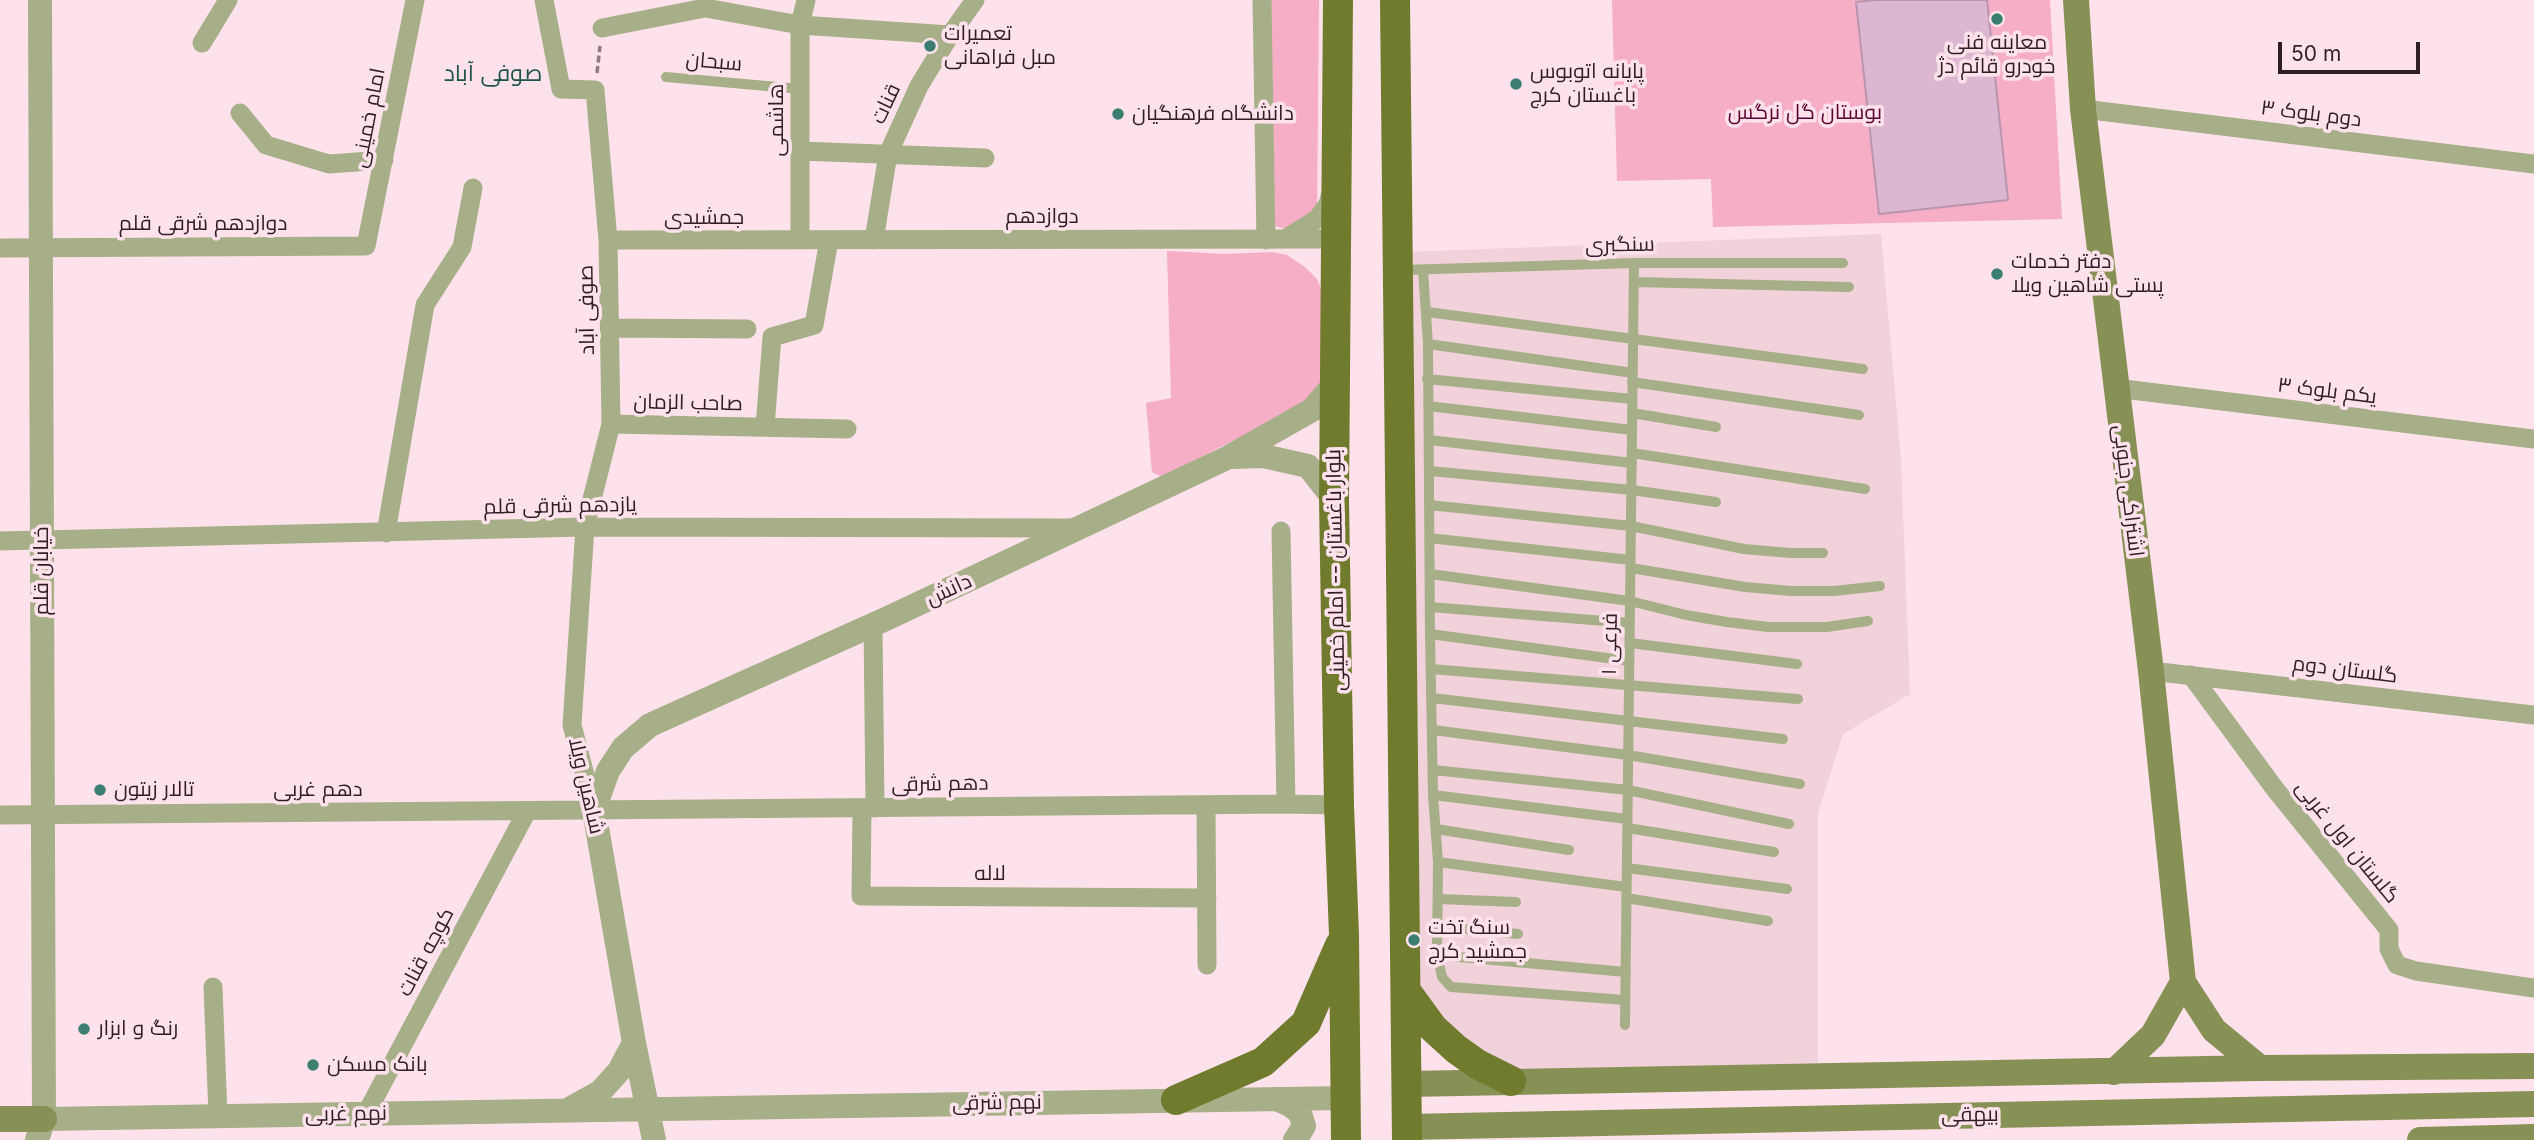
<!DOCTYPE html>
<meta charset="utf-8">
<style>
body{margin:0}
#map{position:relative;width:2534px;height:1140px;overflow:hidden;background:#fee2eb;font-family:Inter,sans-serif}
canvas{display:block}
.scale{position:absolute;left:2278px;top:42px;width:142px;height:32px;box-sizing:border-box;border:4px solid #2f1f24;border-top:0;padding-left:9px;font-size:21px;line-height:24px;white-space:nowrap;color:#2f1f24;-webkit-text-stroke:5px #fee2eb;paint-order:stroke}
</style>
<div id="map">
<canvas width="2534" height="1140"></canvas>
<div class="scale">50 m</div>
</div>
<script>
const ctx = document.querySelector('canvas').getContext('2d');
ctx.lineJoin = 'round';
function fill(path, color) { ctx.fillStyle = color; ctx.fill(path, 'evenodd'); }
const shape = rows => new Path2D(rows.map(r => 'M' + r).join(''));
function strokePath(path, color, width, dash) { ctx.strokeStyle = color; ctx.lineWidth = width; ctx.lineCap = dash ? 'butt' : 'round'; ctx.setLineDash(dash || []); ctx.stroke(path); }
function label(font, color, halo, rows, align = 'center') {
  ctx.font = font + ' Inter,Cairo,sans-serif'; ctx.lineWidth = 7; ctx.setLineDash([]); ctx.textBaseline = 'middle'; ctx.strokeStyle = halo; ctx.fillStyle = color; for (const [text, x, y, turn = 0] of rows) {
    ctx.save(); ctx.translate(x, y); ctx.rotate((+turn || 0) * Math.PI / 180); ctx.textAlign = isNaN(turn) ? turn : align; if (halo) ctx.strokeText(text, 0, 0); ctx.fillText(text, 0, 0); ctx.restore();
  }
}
fill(shape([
 [1881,234,1901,459,1910,694,1843,734,1818,813,1818,1063,1515,1070,1462,1043,1416,992,1405,252]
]), '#f1d1da');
fill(shape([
 [1271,0,1319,0,1317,219,1286,229,1275,226],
 [1612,0,2050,0,2062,219,1713,227,1711,179,1617,181],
 [1167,251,1226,254,1273,252,1287,255,1305,267,1317,279,1326,301,1322,380,1301,406,1162,477,1152,472,1146,403,1171,398]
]), '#f6adc6');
const building = shape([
 [1875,0,1987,0,2008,200,1879,214,1856,2,1875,0]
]);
fill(building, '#dcb7d1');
strokePath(building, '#b996ae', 2);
strokePath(shape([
 [597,73,600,46]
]), '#907a81', 3.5, [7, 3.5]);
strokePath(shape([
 [666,77,800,89],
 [1402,270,1634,263,1843,263],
 [1423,270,1428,344,1430,634,1433,795,1438,862,1437,955,1442,977,1451,987,1625,1000],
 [1634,282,1849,287],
 [1427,312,1863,369],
 [1428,344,1633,373],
 [1427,379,1632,399],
 [1632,382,1859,415],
 [1428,406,1632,430],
 [1632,413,1716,427],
 [1429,440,1632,463],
 [1632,453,1865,489],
 [1430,471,1632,490,1716,502],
 [1429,505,1631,526,1744,549,1790,553,1823,553],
 [1429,538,1631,560],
 [1631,568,1745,587,1791,591,1834,591,1880,586],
 [1430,574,1630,601,1686,615,1727,622,1768,627,1827,627,1868,621],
 [1430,607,1630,623],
 [1430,634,1629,661],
 [1630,643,1797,664],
 [1431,669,1798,699],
 [1432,698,1783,739],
 [1433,730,1628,755,1800,784],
 [1433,770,1628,790,1789,824],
 [1433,795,1627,819],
 [1628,828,1774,852],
 [1436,829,1569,850],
 [1438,862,1626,887],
 [1627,868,1787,889],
 [1626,898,1768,921],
 [1438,899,1516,902],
 [1438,926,1518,934],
 [1437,955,1626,972],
 [1625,1025,1634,263]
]), '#a7af88', 10);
strokePath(shape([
 [544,0,561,89,595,90,608,240,611,424,585,527,572,725,594,810],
 [1262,0,1266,240],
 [602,28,705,8,800,25,950,35],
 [202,43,228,0],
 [2083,109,2534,164],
 [240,113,266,145,329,164,384,160],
 [800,151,985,158],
 [1285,239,1317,219,1328,204,1332,189],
 [608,240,1337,239],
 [800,240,800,25,806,0],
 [874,240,888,154,919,86,950,35,975,0],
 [0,248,366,246,415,0],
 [610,328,747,329],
 [2115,388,2534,439],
 [611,424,847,429],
 [765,427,772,337,814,325,829,240],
 [1281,531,1286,804,1339,805],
 [386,533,425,305,462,247,473,188],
 [0,541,585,527,1073,528],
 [873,625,875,808],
 [2151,671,2534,715],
 [2191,675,2275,789,2389,930,2389,949,2397,965,2416,971,2534,988],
 [1206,805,1207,965],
 [862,808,861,896,1207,898],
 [0,815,1286,804],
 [213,987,218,1116],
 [366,1114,527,811]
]), '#a7af88', 19);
strokePath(shape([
 [1233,457,1263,456,1308,466,1334,499],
 [1276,1099,1290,1105,1300,1113,1304,1126,1295,1140],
 [571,1108,600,1092,619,1071,634,1043],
 [44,1119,1345,1098],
 [37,1140,44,1119,40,0],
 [654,1140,634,1043,594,810,608,771,623,748,650,725,888,618,1229,457,1312,410,1335,383]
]), '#a7af88', 24);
strokePath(shape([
 [2076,0,2083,109,2151,671,2183,982,2214,1030,2260,1068],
 [2114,1072,2153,1035,2183,982],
 [1407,1084,2260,1068,2534,1066],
 [0,1119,44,1119],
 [1407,1127,2534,1104],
 [2420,1140,2534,1137]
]), '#879156', 26);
strokePath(shape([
 [1338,0,1334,499,1339,805,1344,935,1346,1140],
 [1395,0,1407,1140],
 [1406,991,1433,1028,1456,1049,1477,1064,1511,1081],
 [1176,1100,1263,1062,1306,1023,1340,945]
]), '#707b2e', 30);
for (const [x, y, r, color] of [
 [1997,19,7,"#3c7f70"],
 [930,46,7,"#3c7f70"],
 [1516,84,7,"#3c7f70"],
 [1118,114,7,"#3c7f70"],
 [1997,274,7,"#3c7f70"],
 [100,790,7,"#3c7f70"],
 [1414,940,7,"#3c7f70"],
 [84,1029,7,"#3c7f70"],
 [313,1065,7,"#3c7f70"]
]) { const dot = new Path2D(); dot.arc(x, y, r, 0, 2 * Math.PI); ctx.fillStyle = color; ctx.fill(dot); strokePath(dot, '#fee2eb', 2.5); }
label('21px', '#2f1f24', '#fee2eb', [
 ["تعمیرات",944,34],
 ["مبل فراهانی",944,58],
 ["معاینه فنی",1997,43,"center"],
 ["خودرو قائم دژ",1997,67,"center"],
 ["پایانه اتوبوس",1530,72],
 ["باغستان کرج",1530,96],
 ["دانشگاه فرهنگیان",1132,114],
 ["دفتر خدمات",2011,262],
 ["پستی شاهین ویلا",2011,286],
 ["تالار زیتون",114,790],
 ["سنگ تخت",1428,928],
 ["جمشید کرج",1428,952],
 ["رنگ و ابزار",98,1029],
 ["بانک مسکن",327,1065]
], 'left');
label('21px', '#2f1f24', '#fee2eb', [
 ["سبحان",714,62,5],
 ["قنات",886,104,-65],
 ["دوم بلوک ۳",2311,114,7],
 ["امام خمینی",369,118,-79],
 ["هاشمی",777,120,-90],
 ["دوازدهم",1042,217],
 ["جمشیدی",704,218],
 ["دوازدهم شرقی قلم",203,224],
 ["سنگبری",1620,245,-1],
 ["صوفی آباد",587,310,-91],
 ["یکم بلوک ۳",2327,391,7],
 ["صاحب الزمان",688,403,1],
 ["اشتراکی جنوبی",2128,491,83],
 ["یازدهم شرقی قلم",560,506,-1],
 ["بلوار باغستان -- امام خمینی",1336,570,-91],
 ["خیابان قلم",42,571,-90],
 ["دانش",949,590,-25],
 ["۱ فرعی",1610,644,-89],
 ["گلستان دوم",2345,670,7],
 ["دهم شرقی",940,784,-1],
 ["شاهین ویلا",586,786,77],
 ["دهم غربی",318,790],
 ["گلستان اول غربی",2347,842,51],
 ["لاله",990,874],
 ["کوچه قنات",426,952,-62],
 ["نهم شرقی",997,1103,-1],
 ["نهم غربی",346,1114,-1],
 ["بیهقی",1970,1115,-1]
]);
label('21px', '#5b0431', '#fee2eb', [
 ["بوستان گل نرگس",1805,113]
]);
label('23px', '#1d5348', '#fee2eb', [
 ["صوفی آباد",493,74]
]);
</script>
